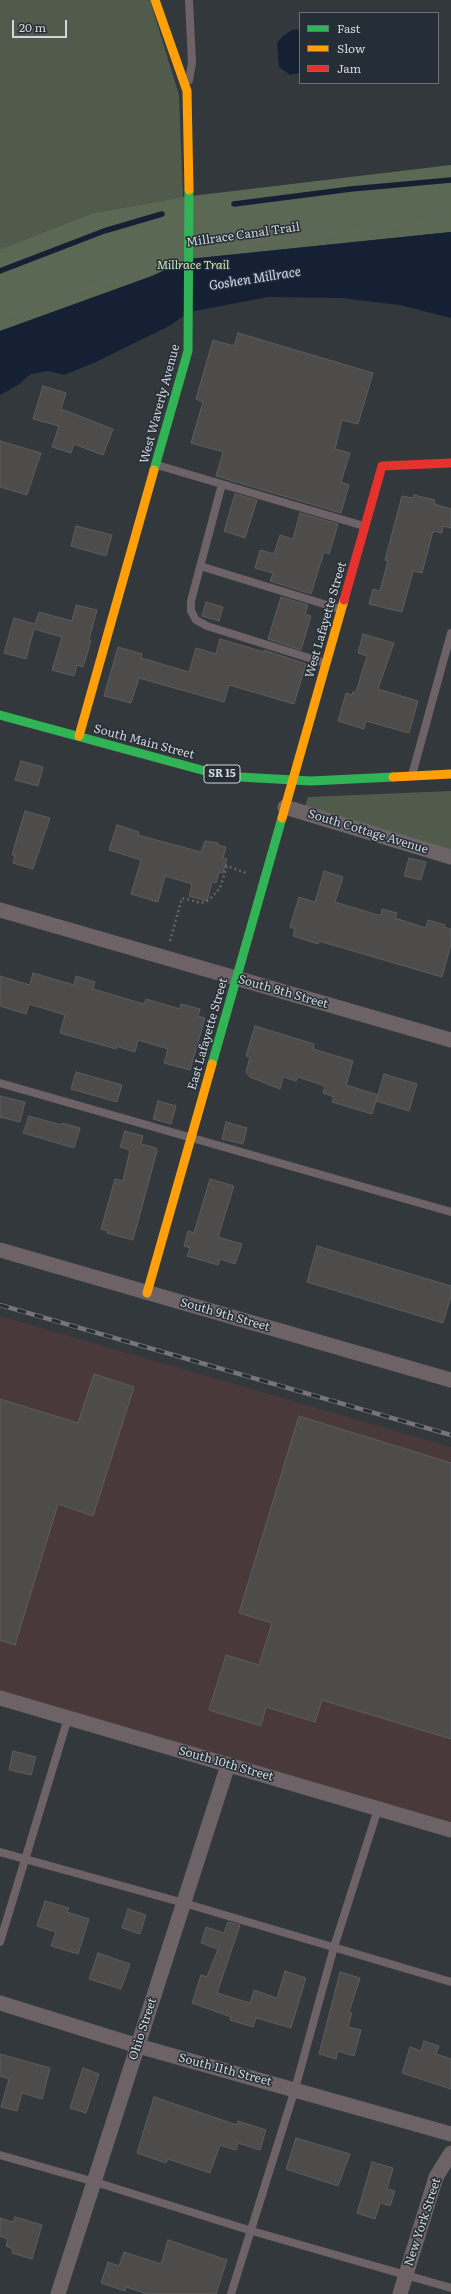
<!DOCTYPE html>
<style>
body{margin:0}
#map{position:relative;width:451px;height:2294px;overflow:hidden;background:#33383d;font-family:Literata,serif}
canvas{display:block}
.legend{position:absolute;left:299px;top:12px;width:140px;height:72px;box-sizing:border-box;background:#252e36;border:1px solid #697178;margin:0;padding:5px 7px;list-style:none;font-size:12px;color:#d0d6db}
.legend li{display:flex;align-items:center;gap:8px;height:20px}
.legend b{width:20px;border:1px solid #697178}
.scale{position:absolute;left:12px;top:20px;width:55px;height:18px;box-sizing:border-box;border:2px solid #d0d6db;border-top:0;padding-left:5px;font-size:12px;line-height:14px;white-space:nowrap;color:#d0d6db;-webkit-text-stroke:3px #252e36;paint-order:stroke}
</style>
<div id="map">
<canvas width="451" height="2294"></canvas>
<ul class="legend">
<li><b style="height:5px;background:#30b455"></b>Fast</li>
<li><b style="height:5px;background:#ff9f0a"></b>Slow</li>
<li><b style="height:5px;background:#e5322d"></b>Jam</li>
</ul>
<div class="scale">20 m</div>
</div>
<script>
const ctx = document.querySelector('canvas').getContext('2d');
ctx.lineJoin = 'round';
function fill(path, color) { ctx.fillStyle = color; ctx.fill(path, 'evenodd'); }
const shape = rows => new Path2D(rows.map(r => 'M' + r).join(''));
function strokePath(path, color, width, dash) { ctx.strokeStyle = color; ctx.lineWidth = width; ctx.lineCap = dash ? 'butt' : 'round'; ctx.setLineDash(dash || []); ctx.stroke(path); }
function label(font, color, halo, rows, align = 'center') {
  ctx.font = font + ' Literata,serif'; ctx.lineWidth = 3; ctx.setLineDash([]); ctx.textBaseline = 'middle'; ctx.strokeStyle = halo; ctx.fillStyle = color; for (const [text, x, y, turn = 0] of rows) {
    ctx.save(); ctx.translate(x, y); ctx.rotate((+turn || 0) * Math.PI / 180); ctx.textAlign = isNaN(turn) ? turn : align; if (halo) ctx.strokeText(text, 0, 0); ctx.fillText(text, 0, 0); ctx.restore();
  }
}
fill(shape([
 [0,1316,451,1447,451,1825,0,1698]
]), '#4a393a');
fill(shape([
 [0,0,150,0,179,95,183,197,93,213,0,249],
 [451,791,451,852,305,806,308,797]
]), '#505b4b');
fill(shape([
 [451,165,451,232,189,259,152,276,0,331,0,249,93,213,183,197]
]), '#5b6954');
fill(shape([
 [300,29,300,73,290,75,279,67,277,43,283,36,292,30],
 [451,232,451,318,400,305,341,298,268,297,189,312,171,325,96,362,64,375,48,371,31,374,18,385,0,395,0,331,152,276,189,259]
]), '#152034');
strokePath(shape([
 [234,204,351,189,451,180],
 [0,271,104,231,162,214]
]), '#152034', 5.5);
const building = shape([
 [238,333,373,373,358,424,342,420,335,449,350,453,341,482,349,485,341,513,216,476,223,452,191,443,203,402,196,399,213,340,234,346,238,333],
 [43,386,66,393,61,409,113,429,103,455,74,444,71,453,52,447,59,426,33,419,43,386],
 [0,441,41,453,27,495,0,487,0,441],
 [235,494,257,500,245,538,224,531,235,494],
 [414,495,435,500,434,504,451,509,451,528,443,526,442,533,433,531,422,573,413,571,402,612,369,604,373,589,380,591,388,561,385,560,402,496,413,498,414,495],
 [300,513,338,524,329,554,324,552,311,594,270,581,273,573,255,568,260,550,274,554,280,535,293,539,300,513],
 [76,526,112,535,106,556,71,546,76,526],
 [281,597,308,605,305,614,311,616,301,650,268,639,281,597],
 [206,602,223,607,219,621,202,616,206,602],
 [76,605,97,610,89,640,91,641,83,667,77,665,74,676,52,670,62,637,34,629,26,659,4,653,14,618,35,624,39,612,72,621,76,605],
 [363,634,394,643,378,689,418,701,409,733,366,721,364,729,338,721,346,693,352,695,353,692,356,692,367,656,358,653,363,634],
 [220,639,264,652,264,650,306,664,294,704,229,685,224,702,139,678,131,703,104,696,118,647,142,654,141,658,189,672,196,648,216,654,220,639],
 [21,761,43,767,38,786,15,780,21,761],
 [25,811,50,818,33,869,13,863,15,855,12,855,25,811],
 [117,825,139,832,138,835,201,852,205,841,218,843,218,845,226,847,223,858,227,859,223,873,219,872,216,883,212,882,207,901,189,896,192,884,165,876,158,902,131,894,141,860,109,850,117,825],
 [409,858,426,862,421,880,404,876,409,858],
 [324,871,343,877,335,902,378,915,381,915,382,909,397,913,395,918,426,928,428,920,445,925,444,927,451,929,451,944,442,977,319,941,318,944,293,936,295,929,290,927,299,897,315,902,324,871],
 [33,973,74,985,76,976,95,982,93,989,144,1004,146,999,180,1009,181,1004,200,1009,198,1016,205,1018,190,1070,164,1063,168,1049,138,1040,135,1052,116,1046,116,1049,60,1033,65,1015,29,1004,26,1014,0,1006,0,976,30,985,33,973],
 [255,1026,314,1044,313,1049,353,1061,346,1085,378,1095,372,1114,332,1102,334,1097,323,1093,325,1086,298,1077,296,1081,283,1077,280,1089,250,1077,246,1072,250,1057,246,1056,255,1026],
 [76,1072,122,1085,117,1102,71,1089,76,1072],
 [384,1074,417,1084,409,1111,376,1101,384,1074],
 [0,1096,25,1102,20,1122,0,1117,0,1096],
 [158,1101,176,1106,171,1124,153,1119,158,1101],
 [29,1116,61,1125,62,1123,80,1128,74,1148,23,1133,29,1116],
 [226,1122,247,1128,243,1144,222,1139,226,1122],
 [125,1131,143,1136,141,1144,156,1148,157,1151,133,1240,107,1233,108,1231,101,1229,115,1179,123,1181,130,1150,120,1147,125,1131],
 [210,1179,234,1186,218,1237,242,1244,235,1264,220,1259,218,1265,187,1256,190,1248,184,1246,188,1231,194,1233,210,1179],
 [317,1246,451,1286,451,1296,443,1323,307,1282,317,1246],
 [94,1374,134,1387,93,1516,58,1504,15,1645,0,1640,0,1399,78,1423,94,1374],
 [299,1416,451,1463,451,1739,322,1700,315,1722,266,1707,261,1726,209,1710,226,1655,259,1665,272,1623,239,1613,299,1416],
 [13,1751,36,1757,31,1775,9,1770,13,1751],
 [45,1901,69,1908,67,1912,89,1919,78,1954,51,1946,56,1932,37,1926,45,1901],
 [128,1909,146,1915,140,1934,122,1928,128,1909],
 [228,1922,240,1925,217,1993,250,2003,254,1990,277,1998,285,1971,306,1978,291,2028,256,2018,253,2027,230,2020,231,2017,192,2003,201,1975,207,1977,218,1949,201,1943,206,1927,224,1933,228,1922],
 [98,1953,130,1964,121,1989,89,1979,98,1953],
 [340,1972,360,1978,349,2012,352,2013,348,2027,361,2030,354,2056,338,2051,336,2059,319,2054,340,1972],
 [424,2041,439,2046,436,2054,451,2059,451,2089,402,2073,410,2047,421,2051,424,2041],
 [0,2054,50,2068,42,2099,22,2093,17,2111,1,2107,9,2079,0,2076,0,2054],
 [83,2068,99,2074,86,2113,70,2108,83,2068],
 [154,2097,237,2125,238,2121,266,2130,260,2150,238,2143,236,2150,220,2145,210,2173,168,2159,166,2163,137,2153,154,2097],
 [296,2138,350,2154,338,2186,286,2169,296,2138],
 [372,2162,393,2168,387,2189,395,2191,390,2206,380,2203,375,2219,357,2213,372,2162],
 [15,2217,42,2225,32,2259,12,2253,13,2249,6,2246,8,2239,0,2236,0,2218,13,2222,15,2217],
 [168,2240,227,2260,216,2294,147,2294,126,2287,125,2291,101,2283,108,2262,119,2266,124,2252,161,2264,168,2240]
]);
fill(building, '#4d4c4a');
strokePath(building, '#5d5d5e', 1);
strokePath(shape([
 [208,247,451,219],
 [0,318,76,293,169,257],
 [225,865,246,873],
 [170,941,182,898,201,903,209,900,220,888,227,866]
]), '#676366', 2.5, [2, 3]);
strokePath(shape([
 [189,0,192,63,189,80],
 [157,465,364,526],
 [222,484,191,601,191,611,196,620,207,626,325,663],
 [200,566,340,609],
 [412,775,451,633],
 [0,1083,451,1212],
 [0,1852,184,1903,451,1982],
 [0,1942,68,1718],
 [0,2155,95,2182,252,2231,451,2288],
 [231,2294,295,2089,334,1947,378,1809]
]), '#6d6266', 8);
strokePath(shape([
 [285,807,451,857],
 [0,910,451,1040],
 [0,1250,451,1380],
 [0,1698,451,1830],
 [0,2003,138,2046,451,2134],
 [58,2294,228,1765],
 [400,2294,436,2177,451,2153]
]), '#6d6266', 15);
strokePath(shape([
 [154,470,188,351,189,190],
 [0,715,209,772,240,777,311,781,393,777],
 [212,1064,282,818]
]), '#30b455', 9);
strokePath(shape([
 [155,0,187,91,189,190],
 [79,736,154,470],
 [393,777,451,774],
 [282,818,344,600],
 [147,1293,212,1064]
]), '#ff9f0a', 9);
strokePath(shape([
 [344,600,382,466,451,463]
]), '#e5322d', 9);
const rail = shape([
 [0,1305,451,1435]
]);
strokePath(rail, '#797477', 4.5);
strokePath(rail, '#252e36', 3, [9]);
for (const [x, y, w] of [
 [222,774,36]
]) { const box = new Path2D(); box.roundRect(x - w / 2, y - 9, w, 18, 3); ctx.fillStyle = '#252e36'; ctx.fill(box); strokePath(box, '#d0d6db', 1); }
label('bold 11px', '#d0d6db', null, [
 ["SR 15",222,774]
]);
label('12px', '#d0d6db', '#252e36', [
 ["Millrace Canal Trail",243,235,-8],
 ["West Waverly Avenue",160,404,-75],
 ["West Lafayette Street",326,620,-74],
 ["South Main Street",144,742,15],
 ["South Cottage Avenue",368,832,17],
 ["South 8th Street",283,992,16],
 ["East Lafayette Street",208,1034,-74],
 ["South 9th Street",225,1315,16],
 ["South 10th Street",226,1764,16],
 ["Ohio Street",143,2029,-72],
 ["South 11th Street",225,2070,15],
 ["New York Street",423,2222,-72]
]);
label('italic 12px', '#c7e7b5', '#252e36', [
 ["Millrace Trail",193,265]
]);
label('italic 13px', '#ccdefb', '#252e36', [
 ["Goshen Millrace",255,279,-9]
]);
</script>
